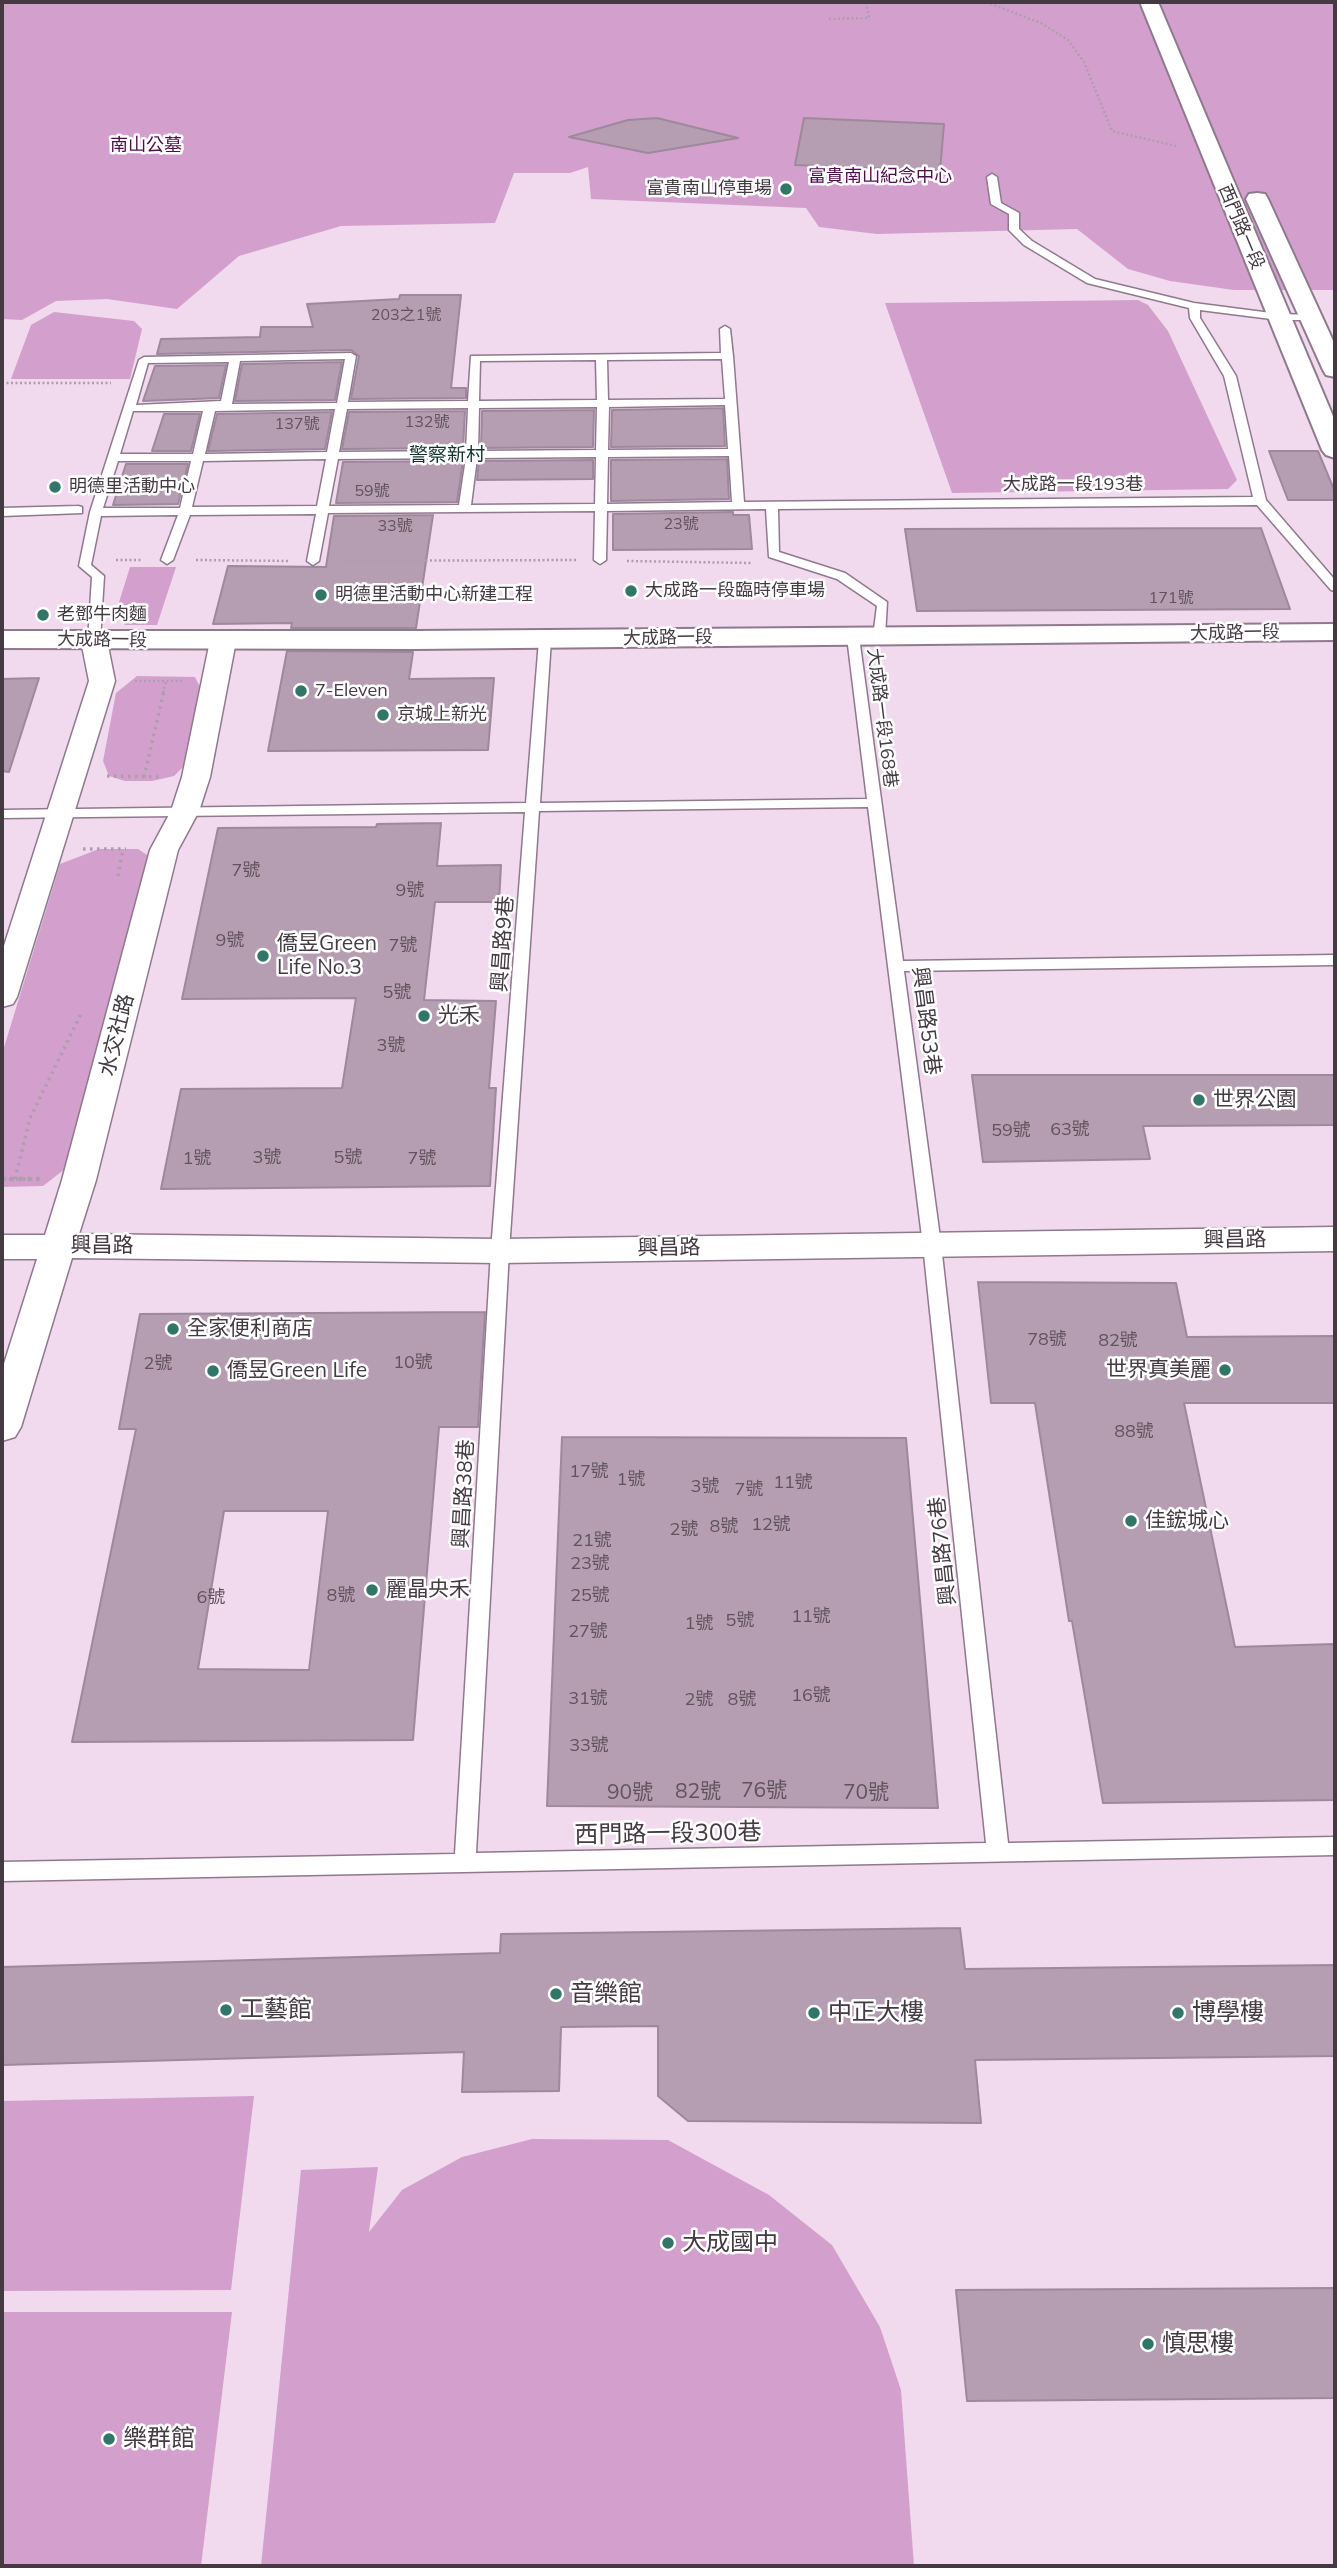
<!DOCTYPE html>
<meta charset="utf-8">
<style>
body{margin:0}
#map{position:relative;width:1337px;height:2568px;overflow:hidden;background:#f1d9ee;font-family:Mulish,sans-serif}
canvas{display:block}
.frame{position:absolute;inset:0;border:4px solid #433a42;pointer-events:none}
</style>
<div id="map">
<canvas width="1337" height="2568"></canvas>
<div class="frame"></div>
</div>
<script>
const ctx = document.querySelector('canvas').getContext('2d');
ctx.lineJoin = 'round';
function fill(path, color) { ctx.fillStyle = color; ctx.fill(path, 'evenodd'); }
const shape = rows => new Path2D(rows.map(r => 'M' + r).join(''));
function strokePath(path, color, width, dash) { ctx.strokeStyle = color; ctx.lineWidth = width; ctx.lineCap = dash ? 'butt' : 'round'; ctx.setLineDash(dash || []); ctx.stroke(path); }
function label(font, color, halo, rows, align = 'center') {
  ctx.font = font + ' Mulish,"Noto Sans TC",sans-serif'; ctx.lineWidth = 5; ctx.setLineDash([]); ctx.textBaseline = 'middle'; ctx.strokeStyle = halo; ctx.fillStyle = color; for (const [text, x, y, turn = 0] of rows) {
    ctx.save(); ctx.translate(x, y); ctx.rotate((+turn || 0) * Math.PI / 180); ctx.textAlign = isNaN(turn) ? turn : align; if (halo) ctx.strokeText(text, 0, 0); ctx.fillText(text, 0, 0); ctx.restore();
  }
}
fill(shape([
 [2,2,1335,2,1335,290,1234,290,1170,281,1128,269,1077,229,877,234,819,227,806,208,591,199,588,167,570,173,514,173,495,223,341,226,239,256,177,309,107,299,56,301,22,320,2,319],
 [1138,300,1148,305,1168,331,1237,480,1228,489,952,493,885,303],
 [54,312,134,321,142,329,130,379,11,379,31,325],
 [130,567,176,567,157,625,125,625,116,612],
 [137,676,195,677,202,691,185,765,174,776,152,781,125,781,109,776,103,761,116,693],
 [99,849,138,849,156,861,65,1169,43,1186,2,1187,2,1054,60,864],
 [254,2096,231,2290,2,2291,2,2101],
 [532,2139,668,2140,769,2195,832,2245,880,2327,901,2390,914,2566,261,2566,301,2170,378,2167,369,2232,402,2190,462,2157],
 [2,2312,232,2312,201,2566,2,2566]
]), '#d3a0ce');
const building = shape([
 [657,118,738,138,648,153,569,137,628,120,657,118],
 [804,118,944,124,940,171,795,165,804,118],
 [400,295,461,295,451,388,466,388,466,398,351,399,359,356,351,350,157,354,161,339,260,337,261,327,313,327,307,304,399,299,400,295],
 [342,362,335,400,235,401,242,364,342,362],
 [226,365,219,398,143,401,155,366,226,365],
 [723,408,725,446,611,447,612,410,723,408],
 [594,410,593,447,481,448,482,411,594,410],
 [465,411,463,448,342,449,349,412,465,411],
 [332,412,325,449,208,451,217,414,332,412],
 [164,414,200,414,191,451,152,451,164,414],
 [1269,451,1318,451,1335,492,1335,500,1288,500,1269,451],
 [727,459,729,499,611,501,611,460,727,459],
 [593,460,593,479,477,480,479,461,593,460],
 [463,461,457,502,336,503,343,462,463,461],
 [126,464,188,464,178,504,113,505,126,464],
 [733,512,733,515,749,515,752,549,613,550,613,514,733,512],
 [433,515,416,628,291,628,292,623,213,624,228,566,326,567,334,516,433,515],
 [1261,528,1290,609,917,611,905,529,1261,528],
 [287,651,413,652,409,679,494,678,488,750,268,751,287,651],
 [39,678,9,772,2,771,2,679,39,678],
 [441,823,437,866,501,865,499,902,435,902,424,1000,496,1001,489,1088,496,1088,490,1186,161,1189,181,1089,342,1088,356,998,182,999,218,828,376,827,377,824,441,823],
 [972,1075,1335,1075,1335,1125,1143,1126,1150,1159,983,1162,972,1075],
 [978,1282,1176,1283,1187,1337,1335,1336,1335,1403,1184,1403,1235,1647,1335,1644,1335,1800,1103,1803,1072,1621,1069,1621,1035,1403,991,1403,978,1282],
 [485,1312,478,1427,439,1427,413,1740,72,1742,136,1429,119,1429,140,1314,485,1312],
 [224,1511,328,1511,309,1670,198,1669,224,1511],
 [562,1437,906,1438,938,1808,547,1806,562,1437],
 [960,1928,965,1969,1335,1965,1335,2056,975,2060,981,2123,688,2121,658,2096,658,2026,561,2027,559,2091,462,2092,464,2052,2,2065,2,1967,500,1953,501,1934,960,1928],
 [1335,2288,1335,2398,967,2401,956,2290,1335,2288]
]);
fill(building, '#b59eb2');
strokePath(building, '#9e889b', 2);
const lane = shape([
 [992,174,997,177,1001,203,1019,213,1019,229,1032,241,1095,279,1194,303,1279,314,1315,315,1316,317,1311,320,1279,320,1200,310,1200,318,1236,376,1266,500,1335,580,1335,591,1331,590,1257,505,778,509,779,552,845,573,887,602,885,637,879,641,873,637,877,606,837,579,769,557,766,509,607,511,606,560,600,564,594,560,595,511,328,513,319,561,313,565,307,561,316,514,190,515,173,560,167,564,161,560,178,515,101,516,91,565,104,576,100,641,94,645,88,641,92,577,79,566,90,512,139,360,144,357,351,353,356,356,348,402,468,401,471,356,721,353,720,329,725,326,730,329,733,356,744,502,1253,497,1224,376,1190,318,1189,308,1087,283,1024,245,1009,230,1009,214,991,204,987,177,992,174],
 [345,359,337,403,232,404,240,361,345,359],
 [722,359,725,399,608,400,607,360,722,359],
 [596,360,597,400,479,401,480,361,596,360],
 [229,362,221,401,136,405,148,363,229,362],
 [725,405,728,449,608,450,609,407,725,405],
 [597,407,596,450,478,451,479,408,597,407],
 [468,408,466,451,339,452,347,409,468,408],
 [335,409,327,452,205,454,215,411,335,409],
 [133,411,203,411,193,454,120,454,133,411],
 [729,456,732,502,607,504,608,457,729,456],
 [596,457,595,504,471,505,477,458,596,457],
 [466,458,459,505,329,506,338,459,466,458],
 [326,459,317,506,192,507,203,461,326,459],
 [118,461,191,461,180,508,103,508,118,461],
 [78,506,82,507,82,513,2,516,2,508,78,506],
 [853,633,859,637,903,961,1335,955,1335,965,904,971,941,1245,1008,1843,1335,1837,1335,1855,2,1881,2,1862,455,1854,491,1251,525,812,2,818,2,810,526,803,539,640,545,636,551,640,540,803,867,799,847,637,853,633],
 [868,807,923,1245,986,1843,476,1853,509,1251,539,811,868,807]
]);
const street = shape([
 [94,633,103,636,107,641,115,681,17,997,13,1004,2,1007,2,952,89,681,81,641,85,636,94,633],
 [223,633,232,636,236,641,210,777,199,811,178,850,96,1180,79,1234,500,1239,1335,1227,1335,1251,500,1263,72,1258,21,1427,15,1437,2,1441,2,1370,37,1259,2,1259,2,1235,45,1235,62,1180,150,850,171,811,182,777,210,641,214,636,223,633]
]);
const secondary = shape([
 [1140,2,1158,2,1335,421,1335,458,1326,455,1322,450,1140,2],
 [1257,193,1265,194,1268,199,1335,345,1335,377,1326,375,1323,370,1246,199,1249,194,1257,193],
 [1335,624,1335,640,415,649,2,648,2,631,415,631,1335,624]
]);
strokePath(lane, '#8f798d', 3);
strokePath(street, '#8f798d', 3);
strokePath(secondary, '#8f798d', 4);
strokePath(shape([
 [473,2,477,3],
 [986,2,1041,23,1068,40,1084,62,1112,131,1176,146],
 [829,19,869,18,866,2],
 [2,383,111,383],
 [116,560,142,560],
 [196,560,289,561],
 [340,561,576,560],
 [627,561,751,563],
 [135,681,182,681],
 [163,693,166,681]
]), '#af9dad', 2.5, [2, 2.5]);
strokePath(shape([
 [107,776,161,777],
 [144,777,164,691],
 [83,849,126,849],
 [118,876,123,849],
 [2,1179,42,1179],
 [15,1179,30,1118,82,1012]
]), '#af9dad', 3.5, [2.5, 4.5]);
strokePath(shape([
 [2,1179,42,1179]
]), '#af9dad', 4.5, [3.5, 5]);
fill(lane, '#fff');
fill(street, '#fff');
fill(secondary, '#fff');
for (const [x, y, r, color] of [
 [786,189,7,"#32766a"],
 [55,487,7,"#32766a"],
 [631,591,7,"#32766a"],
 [321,595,7,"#32766a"],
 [43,615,7,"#32766a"],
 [301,691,7,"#32766a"],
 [383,715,7,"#32766a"],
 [263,956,7,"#32766a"],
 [424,1016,7,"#32766a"],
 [1199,1100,7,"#32766a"],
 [173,1329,7,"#32766a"],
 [1225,1370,7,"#32766a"],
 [213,1371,7,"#32766a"],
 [1131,1521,7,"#32766a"],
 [372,1590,7,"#32766a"],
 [556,1994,7,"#32766a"],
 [226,2010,7,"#32766a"],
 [814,2013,7,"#32766a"],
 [1178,2013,7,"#32766a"],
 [668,2243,7,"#32766a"],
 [1148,2344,7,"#32766a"],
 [109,2439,7,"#32766a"]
]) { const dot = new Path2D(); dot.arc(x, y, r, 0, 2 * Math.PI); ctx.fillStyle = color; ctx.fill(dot); strokePath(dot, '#fff', 2.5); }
label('16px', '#60535e', null, [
 ["203之1號",406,315],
 ["132號",427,422],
 ["137號",297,424],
 ["59號",372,491],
 ["23號",681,524],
 ["33號",395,526],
 ["171號",1171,598]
]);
label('18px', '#510c4f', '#fff', [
 ["南山公墓",146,146],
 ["富貴南山紀念中心",880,177]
]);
label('18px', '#433a42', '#fff', [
 ["富貴南山停車場",772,189,"right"],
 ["明德里活動中心",69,487],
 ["大成路一段臨時停車場",645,591],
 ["明德里活動中心新建工程",335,595],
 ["老鄧牛肉麵",57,615],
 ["7-Eleven",315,691],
 ["京城上新光",397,715]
], 'left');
label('18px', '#433a42', '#fff', [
 ["西門路一段",1241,227,67],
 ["大成路一段193巷",1073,485],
 ["大成路一段",1235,633,-1],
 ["大成路一段",668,638,-1],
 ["大成路一段",102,640,1],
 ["大成路一段168巷",882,718,83]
]);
label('18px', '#60535e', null, [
 ["7號",246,871],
 ["9號",410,891],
 ["9號",230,941],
 ["7號",403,946],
 ["5號",397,993],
 ["3號",391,1046],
 ["63號",1070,1130],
 ["59號",1011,1131],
 ["3號",267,1158],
 ["5號",348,1158],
 ["1號",197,1159],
 ["7號",422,1159],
 ["78號",1047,1340],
 ["82號",1118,1341],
 ["10號",413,1363],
 ["2號",158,1364],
 ["88號",1134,1432],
 ["17號",589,1472],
 ["1號",631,1480],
 ["11號",793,1483],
 ["3號",705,1487],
 ["7號",749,1490],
 ["12號",771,1525],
 ["8號",724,1527],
 ["2號",684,1530],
 ["21號",592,1541],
 ["23號",590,1564],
 ["8號",341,1596],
 ["25號",590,1596],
 ["6號",211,1598],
 ["11號",811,1617],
 ["5號",740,1621],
 ["1號",699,1624],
 ["27號",588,1632],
 ["16號",811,1696],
 ["31號",588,1699],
 ["2號",699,1700],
 ["8號",742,1700],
 ["33號",589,1746]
]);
label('19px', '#12332d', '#fff', [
 ["警察新村",447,455]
]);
label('21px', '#433a42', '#fff', [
 ["僑昱Green",277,944],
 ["Life No.3",277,968],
 ["光禾",438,1016],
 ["世界公園",1213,1100],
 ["全家便利商店",187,1329],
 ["世界真美麗",1211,1370,"right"],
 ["僑昱Green Life",227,1371],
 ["佳鋐城心",1145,1521],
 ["麗晶央禾",386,1590]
], 'left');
label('21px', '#433a42', '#fff', [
 ["興昌路9巷",503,944,-86],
 ["興昌路53巷",926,1021,83],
 ["水交社路",117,1035,-76],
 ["興昌路",1235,1240,-1],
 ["興昌路",102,1246],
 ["興昌路",669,1248,-1],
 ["興昌路38巷",464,1494,-87],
 ["興昌路76巷",943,1551,-96]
]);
label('21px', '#60535e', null, [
 ["76號",764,1791],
 ["82號",698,1792],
 ["90號",630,1793],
 ["70號",866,1793]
]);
label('24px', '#433a42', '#fff', [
 ["西門路一段300巷",668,1834,-1]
]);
label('24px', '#433a42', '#fff', [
 ["音樂館",570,1994],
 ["工藝館",240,2010],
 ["中正大樓",828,2013],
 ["博學樓",1192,2013],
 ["大成國中",682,2243],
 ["慎思樓",1162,2344],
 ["樂群館",123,2439]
], 'left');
</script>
